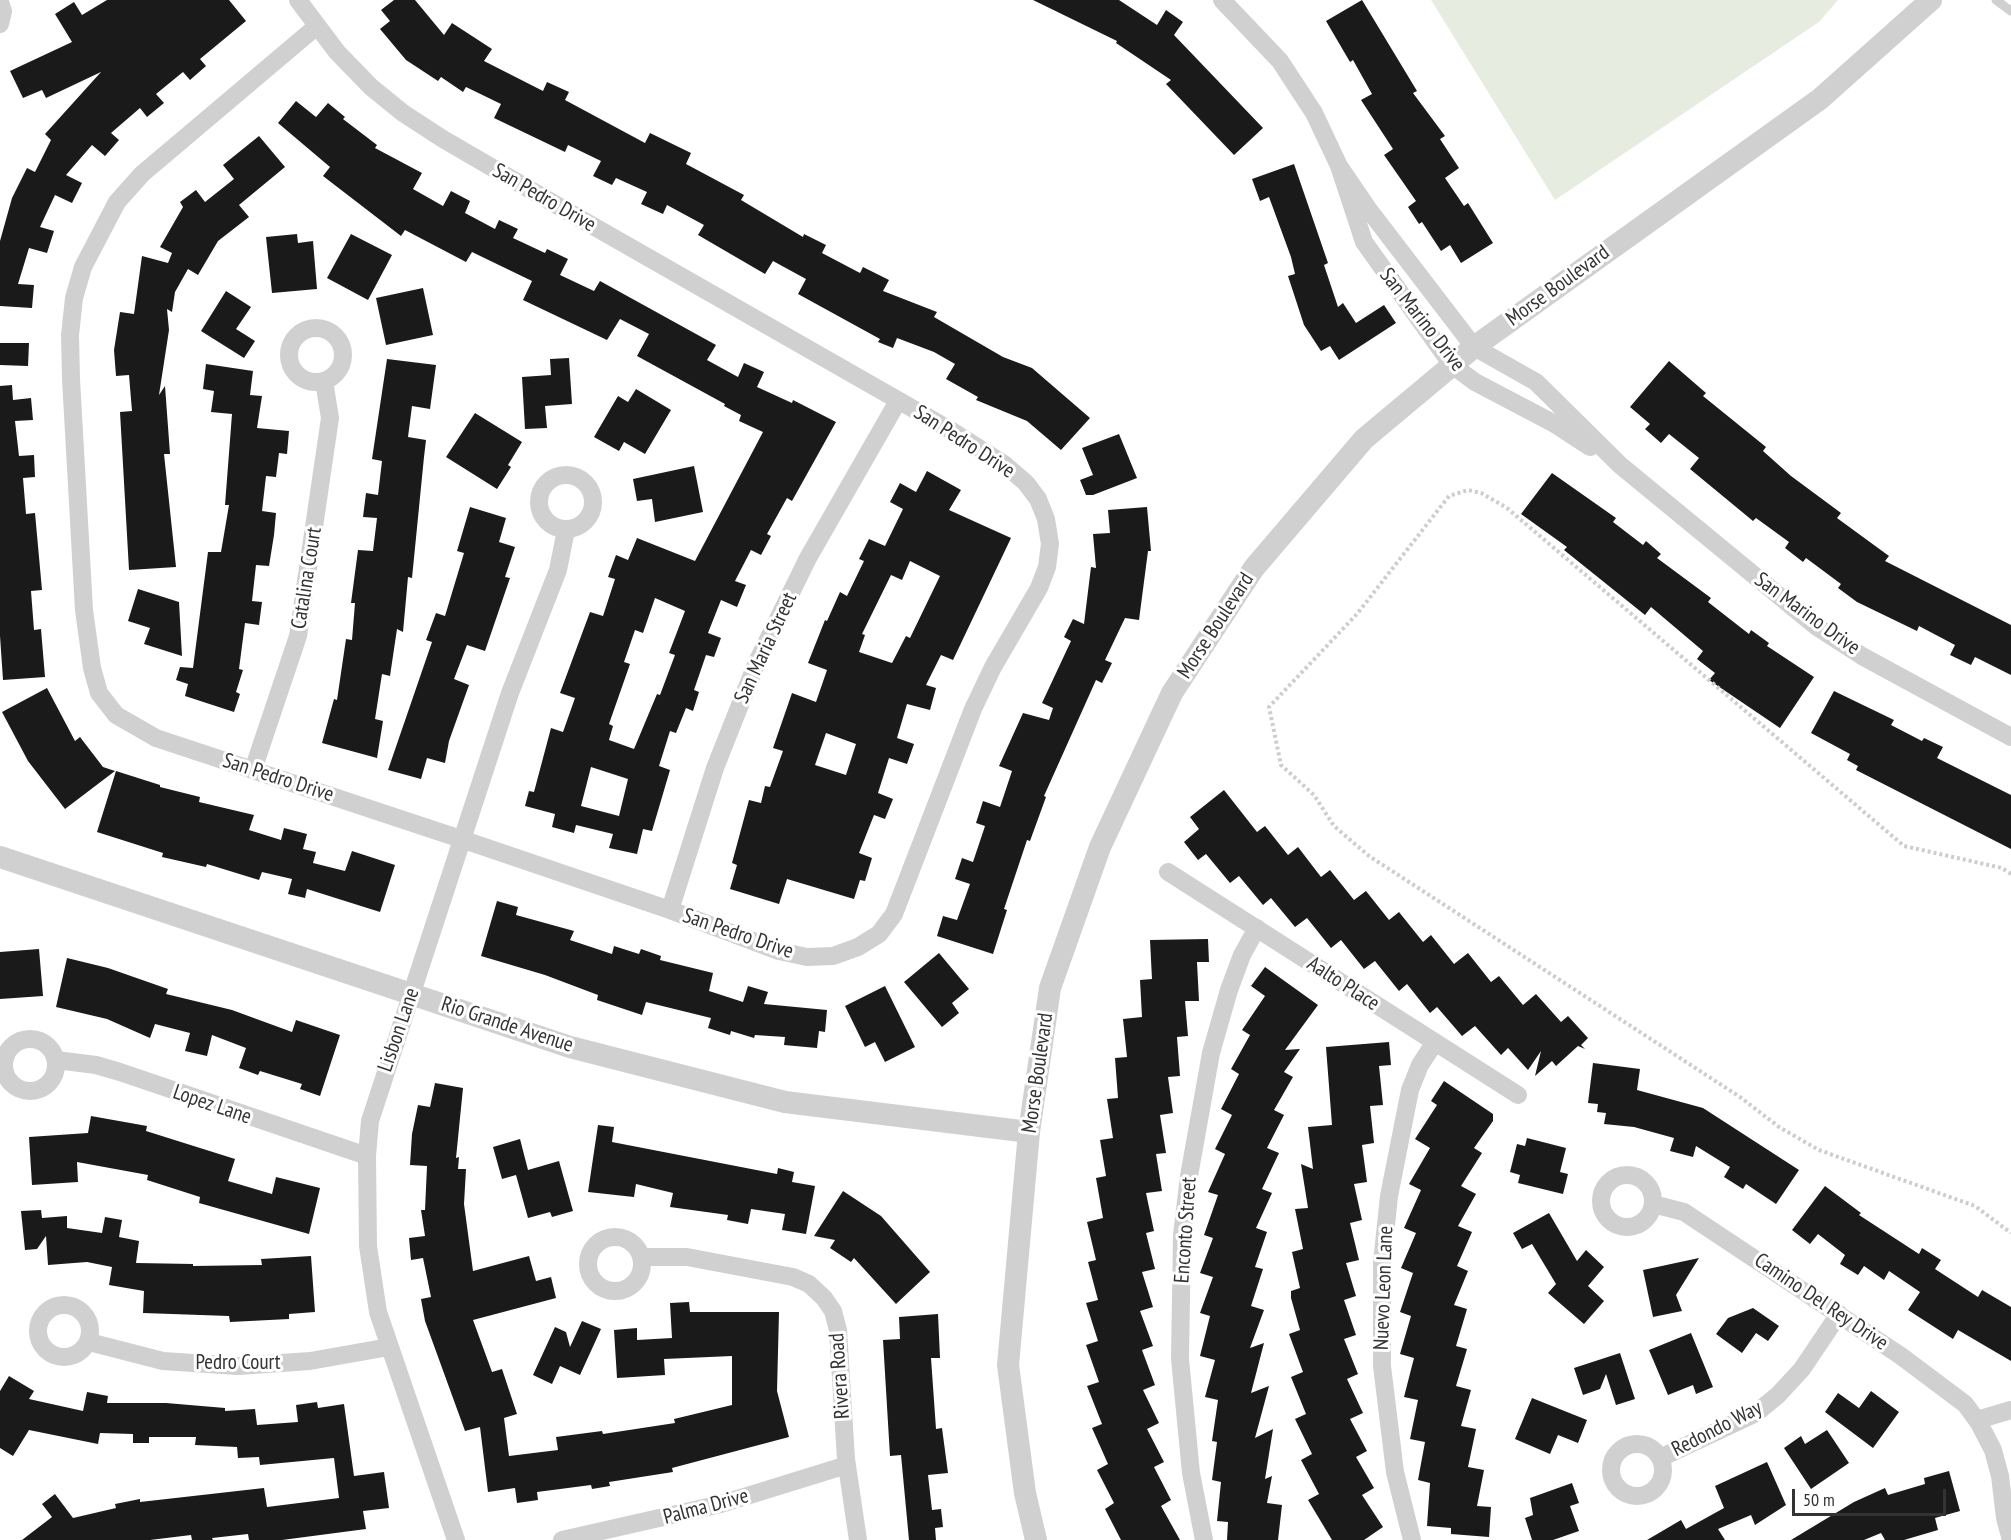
<!DOCTYPE html>
<style>
body{margin:0}
#map{position:relative;width:2011px;height:1540px;overflow:hidden;background:#fff;font-family:"PT Sans Narrow",sans-serif}
canvas{display:block}
.scale{position:absolute;left:1792px;top:1489px;width:154px;height:27px;box-sizing:border-box;border:3px solid #333;border-top:0;padding-left:8px;font-size:18px;line-height:21px;white-space:nowrap;color:#333;-webkit-text-stroke:4px #fff;paint-order:stroke}
</style>
<div id="map">
<canvas width="2011" height="1540"></canvas>
<div class="scale">50 m</div>
</div>
<script>
const ctx = document.querySelector('canvas').getContext('2d');
ctx.lineJoin = 'round';
function fill(path, color) { ctx.fillStyle = color; ctx.fill(path, 'evenodd'); }
const shape = rows => new Path2D(rows.map(r => 'M' + r).join(''));
function strokePath(path, color, width, dash) { ctx.strokeStyle = color; ctx.lineWidth = width; ctx.lineCap = dash ? 'butt' : 'round'; ctx.setLineDash(dash || []); ctx.stroke(path); }
function label(font, color, halo, rows, align = 'center') {
  ctx.font = font + ' "PT Sans Narrow",sans-serif'; ctx.lineWidth = 6; ctx.setLineDash([]); ctx.textBaseline = 'middle'; ctx.strokeStyle = halo; ctx.fillStyle = color; for (const [text, x, y, turn = 0] of rows) {
    ctx.save(); ctx.translate(x, y); ctx.rotate((+turn || 0) * Math.PI / 180); ctx.textAlign = isNaN(turn) ? turn : align; if (halo) ctx.strokeText(text, 0, 0); ctx.fillText(text, 0, 0); ctx.restore();
  }
}
fill(shape([
 [1431,0,1838,0,1819,22,1555,200]
]), '#e6ecdf');
fill(shape([
 [107,0,229,0,246,21,200,59,206,66,190,80,183,72,156,94,164,103,147,117,140,108,111,133,119,140,105,156,92,145,66,175,82,183,72,203,55,195,40,227,54,231,47,253,29,248,18,284,34,285,32,308,0,306,0,241,12,198,27,168,35,172,51,140,45,134,101,72,46,98,42,90,23,98,10,71,72,42,55,14,74,2,82,15],
 [394,0,415,0,444,35,452,23,492,49,484,61,543,91,547,82,569,92,565,100,645,143,650,133,691,153,686,164,744,195,741,200,803,237,804,234,826,245,822,253,860,273,863,267,889,280,883,291,937,312,934,317,1003,357,1032,368,1090,418,1061,450,1027,421,976,400,978,397,946,379,955,364,934,352,897,338,893,348,878,342,880,339,798,294,806,279,773,261,765,274,698,235,704,225,667,205,663,214,641,204,647,192,616,178,612,185,593,176,601,161,568,145,565,152,494,118,501,104,466,87,463,92,441,77,438,81,406,60,380,29,390,21,381,10],
 [1033,0,1119,0,1157,25,1166,10,1183,22,1174,35,1263,128,1234,155,1166,84,1171,80,1116,43,1117,41],
 [1362,0,1417,91,1413,93,1445,136,1440,139,1459,168,1445,178,1464,206,1468,203,1493,243,1461,263,1450,245,1441,251,1422,222,1419,224,1408,207,1416,201,1384,155,1393,149,1361,100,1372,94,1353,60,1350,62,1326,21],
 [296,101,316,117,328,103,345,117,343,119,377,145,375,148,422,173,413,189,443,206,451,191,470,201,465,213,495,229,499,220,518,229,513,238,545,253,547,249,568,259,560,275,594,291,600,281,716,345,707,360,738,377,744,363,764,372,757,387,792,403,793,400,836,422,792,501,787,498,767,534,771,536,761,555,751,550,735,581,746,585,737,607,721,600,708,633,721,638,714,657,706,655,694,690,699,692,693,711,686,708,676,733,670,731,659,766,670,770,652,831,643,829,637,854,609,848,613,834,576,825,574,833,552,827,555,814,525,806,529,791,534,792,551,728,563,732,575,698,560,693,590,612,603,616,615,579,608,577,616,555,628,560,637,538,695,561,763,432,739,421,741,415,724,406,725,404,637,356,649,334,620,319,607,340,523,300,532,281,472,252,466,262,405,230,401,236,323,176,330,167,278,123],
 [655,598,685,611,669,653,675,655,660,695,657,694,634,749,609,740,613,726,609,724,630,664,624,662,635,630,643,633],
 [591,767,628,779,619,816,581,806],
 [259,136,285,167,239,205,249,217,218,241,198,275,188,269,175,292,172,312,167,309,169,330,159,395,165,386,170,454,164,454,176,567,129,570,120,412,132,411,129,375,116,376,114,350,120,312,134,314,142,256,168,263,172,253,160,247,183,207,180,202,196,190,205,202,234,179,223,165],
 [1294,164,1328,263,1324,265,1338,307,1343,303,1356,323,1384,305,1396,323,1339,360,1330,346,1321,351,1304,325,1288,276,1295,274,1291,257,1269,197,1260,201,1252,179],
 [297,234,298,243,313,241,317,289,272,293,266,237],
 [351,234,392,255,368,300,327,278],
 [423,288,433,335,386,345,376,298],
 [226,291,251,307,236,329,255,341,244,358,201,331],
 [0,343,29,343,28,366,0,365],
 [569,358,572,404,545,406,547,428,525,429,522,377,551,375,550,359],
 [387,359,436,365,430,409,412,406,408,437,426,440,424,457,412,578,408,577,403,632,397,629,390,676,382,674,375,719,383,721,377,758,322,743,334,699,337,700,346,639,352,640,355,603,351,603,358,550,373,551,377,518,363,517,366,493,378,495,382,461,372,459],
 [1669,361,1706,393,1703,396,1766,447,1763,451,1791,476,1841,513,1837,518,1889,556,1885,561,2011,625,2011,675,1975,657,1971,665,1950,655,1955,645,1919,626,1917,631,1857,602,1838,588,1841,584,1806,558,1803,562,1785,548,1789,542,1756,518,1753,521,1690,469,1699,458,1669,434,1661,443,1645,429,1650,424,1630,407],
 [206,364,253,371,250,395,262,396,257,428,289,431,287,454,279,453,276,477,266,476,262,511,276,513,274,535,269,566,256,565,252,601,262,602,259,625,245,623,239,669,243,670,236,692,240,694,234,712,185,696,188,684,176,680,180,667,193,668,208,552,221,552,229,505,225,505,232,414,211,412,214,391,203,389],
 [12,385,13,400,31,398,33,420,15,421,19,456,34,455,35,477,23,478,26,514,35,513,42,590,31,591,34,630,41,629,45,677,3,680,0,636,0,386],
 [636,389,671,410,645,454,624,442,619,451,594,437,618,396,628,402],
 [475,413,522,442,508,465,511,467,497,489,446,457],
 [1119,434,1137,478,1093,495,1086,495,1080,480,1093,475,1082,448],
 [694,466,703,512,655,522,652,499,637,501,633,479],
 [927,471,961,490,949,510,1011,538,953,660,941,655,926,685,936,688,930,710,907,704,897,738,914,744,907,764,889,758,878,793,893,799,885,819,874,815,859,853,872,858,865,881,860,880,854,899,787,879,779,904,730,889,737,865,732,863,749,800,761,803,765,786,770,787,783,751,773,748,792,693,816,702,827,670,808,663,825,620,827,621,840,592,847,596,864,561,859,559,869,539,885,546,903,509,890,502,900,483,916,492],
 [910,561,940,576,910,638,906,636,892,663,859,652,865,635,862,634,891,575,902,580],
 [826,733,856,744,846,775,815,765],
 [1552,473,1616,518,1613,522,1643,545,1646,541,1661,554,1657,558,1711,598,1708,602,1749,634,1751,630,1769,643,1767,646,1814,677,1780,728,1709,680,1715,673,1697,659,1703,651,1651,607,1645,615,1564,550,1567,547,1521,514],
 [470,507,506,518,499,542,515,547,505,577,510,578,485,651,467,645,454,679,469,685,449,741,445,763,427,758,421,779,388,770,432,642,426,640,436,613,445,616,464,553,457,551],
 [1147,507,1151,551,1148,551,1139,620,1125,618,1105,660,1112,663,1102,683,1096,680,1044,796,1046,797,1030,841,1027,840,1004,909,1007,910,993,954,937,936,943,916,957,920,970,884,955,879,962,858,973,862,985,826,976,823,983,801,1000,807,1012,771,999,766,1023,713,1049,720,1053,708,1042,703,1071,641,1064,637,1073,619,1084,624,1091,567,1096,568,1093,534,1110,533,1108,510],
 [138,589,179,602,182,656,144,644,150,628,128,621],
 [47,688,75,741,80,737,103,767,115,771,65,809,28,761,2,712],
 [1834,691,1894,720,1891,725,1922,741,1924,738,1943,747,1937,758,2011,795,2011,849,1856,770,1858,766,1847,760,1850,754,1811,733],
 [116,771,160,785,160,787,200,797,199,802,254,815,249,830,281,840,284,828,307,834,303,849,316,852,313,863,345,871,352,851,395,865,380,912,307,889,305,898,288,894,292,879,262,872,259,880,207,864,206,867,162,857,163,853,97,832],
 [1224,790,1257,832,1265,826,1288,855,1298,847,1321,877,1330,870,1354,900,1366,891,1389,920,1399,912,1423,942,1431,935,1454,964,1468,953,1491,982,1499,976,1523,1005,1536,994,1561,1022,1568,1016,1588,1038,1581,1045,1585,1049,1578,1046,1556,1066,1552,1061,1535,1076,1541,1051,1528,1070,1508,1048,1501,1055,1475,1026,1462,1036,1437,1007,1430,1013,1407,984,1399,991,1375,961,1364,969,1341,940,1331,948,1307,918,1295,927,1271,898,1263,905,1239,876,1230,883,1206,854,1198,860,1184,842,1199,829,1190,817],
 [497,901,518,907,516,915,574,931,570,940,612,954,614,946,639,954,641,949,661,956,660,960,713,973,709,991,743,1002,748,986,768,992,764,1004,827,1010,825,1032,819,1031,817,1048,784,1045,785,1037,755,1035,754,1038,731,1031,730,1035,708,1028,711,1018,646,1002,642,1015,597,1000,598,995,545,975,481,956],
 [1208,939,1209,962,1197,962,1199,1001,1185,1001,1188,1036,1177,1037,1180,1076,1168,1077,1173,1113,1160,1115,1166,1153,1156,1154,1162,1191,1146,1193,1154,1231,1146,1233,1155,1269,1142,1272,1153,1307,1140,1311,1153,1346,1142,1350,1155,1385,1143,1390,1159,1423,1147,1429,1164,1462,1154,1467,1171,1500,1161,1506,1180,1540,1121,1540,1105,1509,1114,1503,1097,1470,1108,1464,1092,1428,1102,1424,1087,1386,1099,1382,1086,1345,1098,1341,1086,1303,1098,1300,1088,1262,1096,1260,1087,1222,1103,1218,1096,1178,1106,1176,1100,1140,1113,1138,1107,1099,1118,1098,1115,1058,1127,1057,1123,1019,1142,1017,1140,980,1152,979,1150,940],
 [39,949,43,996,0,999,0,952],
 [939,953,969,989,952,1003,959,1013,942,1027,904,982],
 [67,958,108,968,168,989,166,994,232,1010,292,1032,296,1020,340,1035,320,1096,300,1089,302,1084,260,1071,258,1075,239,1068,246,1048,212,1035,207,1056,185,1051,190,1033,155,1024,150,1038,107,1019,56,1007],
 [1265,967,1318,1005,1285,1050,1300,1049,1284,1072,1293,1077,1274,1110,1284,1115,1267,1148,1279,1153,1262,1189,1272,1193,1256,1228,1267,1232,1255,1267,1263,1269,1251,1306,1264,1310,1250,1348,1264,1343,1251,1393,1269,1386,1255,1438,1273,1429,1265,1479,1272,1476,1267,1503,1282,1505,1278,1540,1227,1540,1228,1522,1217,1521,1221,1482,1212,1480,1217,1442,1212,1441,1218,1400,1205,1397,1215,1360,1200,1356,1210,1316,1200,1313,1213,1277,1200,1273,1213,1238,1204,1235,1218,1195,1208,1192,1225,1154,1215,1149,1232,1115,1221,1109,1239,1074,1231,1069,1250,1035,1242,1030,1265,996,1251,986],
 [885,986,915,1047,885,1062,875,1042,865,1047,845,1006],
 [1389,1042,1391,1065,1379,1066,1383,1105,1370,1106,1374,1143,1362,1145,1367,1182,1354,1184,1362,1220,1350,1223,1359,1260,1346,1263,1356,1296,1344,1300,1356,1335,1344,1339,1358,1374,1347,1379,1363,1413,1350,1419,1367,1451,1356,1457,1374,1488,1362,1495,1383,1527,1364,1540,1332,1540,1308,1500,1319,1494,1301,1460,1312,1454,1295,1419,1306,1414,1291,1377,1303,1372,1289,1334,1300,1330,1291,1298,1291,1291,1300,1288,1292,1252,1303,1249,1295,1209,1308,1208,1301,1164,1313,1169,1308,1127,1332,1125,1326,1047],
 [1593,1063,1640,1069,1637,1090,1703,1108,1799,1170,1776,1204,1746,1184,1743,1189,1724,1177,1730,1167,1696,1146,1693,1157,1670,1151,1674,1138,1634,1127,1604,1124,1606,1113,1597,1112,1598,1104,1588,1103],
 [1444,1081,1493,1114,1493,1121,1474,1148,1482,1153,1461,1186,1476,1194,1458,1226,1472,1232,1457,1266,1468,1271,1454,1305,1467,1309,1456,1346,1467,1349,1456,1386,1471,1390,1461,1426,1476,1429,1468,1467,1484,1470,1477,1506,1491,1507,1489,1537,1451,1534,1451,1528,1427,1526,1430,1483,1418,1480,1425,1442,1410,1439,1418,1400,1404,1397,1414,1358,1400,1354,1411,1316,1400,1312,1413,1273,1401,1268,1416,1233,1404,1228,1421,1190,1409,1184,1430,1148,1415,1139,1437,1105,1431,1101],
 [435,1083,463,1088,456,1158,459,1157,458,1169,466,1169,464,1204,473,1271,529,1256,536,1281,551,1277,556,1298,473,1320,492,1372,502,1369,517,1414,504,1418,509,1456,558,1450,556,1437,602,1431,603,1434,675,1423,674,1419,732,1405,732,1356,664,1359,665,1375,617,1378,614,1330,637,1328,637,1340,672,1338,670,1303,689,1302,690,1312,779,1312,777,1391,789,1437,672,1468,673,1472,609,1482,610,1486,592,1489,591,1485,537,1492,538,1500,517,1503,515,1488,488,1492,480,1427,465,1431,425,1321,421,1299,431,1297,423,1258,411,1260,409,1238,425,1236,421,1210,425,1210,427,1166,410,1165,412,1134,418,1105,430,1107],
 [91,1116,147,1126,146,1131,235,1159,228,1181,272,1194,276,1177,320,1188,309,1234,199,1203,200,1197,147,1180,148,1175,77,1162,78,1182,32,1185,29,1137,88,1133],
 [598,1125,614,1127,612,1142,777,1174,778,1168,794,1172,792,1182,815,1186,806,1234,782,1230,785,1214,751,1209,748,1224,727,1220,728,1215,670,1207,673,1193,636,1184,634,1197,588,1192],
 [1527,1138,1566,1148,1560,1172,1568,1174,1563,1194,1518,1183,1520,1175,1510,1172,1517,1144,1525,1146],
 [520,1139,528,1170,559,1161,573,1211,552,1217,550,1212,528,1218,516,1175,502,1179,493,1147],
 [1825,1186,1861,1213,1859,1215,1919,1254,1922,1248,1941,1260,1935,1269,1978,1297,1982,1290,2011,1307,2011,1361,1958,1330,1953,1339,1908,1310,1920,1292,1889,1271,1884,1280,1864,1266,1858,1275,1840,1264,1845,1255,1818,1234,1810,1244,1792,1230],
 [843,1191,881,1216,930,1272,896,1304,854,1258,851,1262,830,1248,835,1240,814,1236],
 [41,1210,42,1218,67,1216,67,1228,102,1233,105,1217,122,1220,119,1237,139,1241,136,1263,193,1264,193,1266,262,1265,261,1259,311,1256,315,1312,289,1314,289,1319,230,1322,229,1316,143,1313,144,1291,109,1285,112,1267,87,1262,48,1265,46,1236,37,1249,25,1250,21,1211],
 [1549,1213,1577,1261,1586,1250,1604,1267,1588,1286,1604,1301,1584,1324,1548,1293,1556,1284,1532,1244,1522,1249,1513,1233],
 [1699,1258,1676,1295,1682,1311,1653,1317,1643,1270],
 [1753,1308,1779,1326,1768,1341,1756,1333,1742,1353,1716,1334,1728,1318],
 [938,1314,940,1358,931,1358,936,1429,942,1428,948,1473,928,1475,932,1510,941,1509,943,1527,935,1528,936,1540,909,1540,901,1455,890,1456,883,1340,900,1339,899,1317],
 [582,1321,601,1329,580,1375,560,1366,552,1384,533,1375,555,1327,566,1332,570,1347],
 [1691,1333,1713,1387,1696,1394,1693,1385,1668,1395,1649,1350],
 [1620,1353,1635,1399,1616,1405,1606,1374,1600,1389,1583,1395,1574,1368],
 [9,1376,34,1391,29,1399,83,1411,87,1392,108,1396,107,1403,166,1403,225,1408,225,1411,255,1409,257,1425,298,1422,296,1405,317,1402,318,1408,344,1404,354,1476,384,1472,389,1508,363,1511,366,1529,282,1540,249,1540,248,1534,212,1538,213,1540,192,1540,191,1535,150,1540,22,1540,52,1517,42,1504,55,1494,73,1518,116,1508,115,1504,140,1499,140,1502,264,1488,267,1507,339,1498,334,1458,260,1465,259,1457,238,1458,237,1447,195,1445,196,1437,149,1437,149,1443,133,1443,133,1434,100,1433,98,1444,29,1430,13,1456,0,1448,0,1391],
 [1871,1391,1899,1412,1873,1448,1825,1412,1838,1393,1859,1408],
 [1532,1398,1587,1420,1578,1443,1558,1435,1550,1454,1515,1439],
 [1827,1430,1849,1463,1811,1489,1784,1448,1801,1436,1805,1444],
 [1767,1462,1786,1505,1755,1525,1751,1515,1718,1529,1725,1540,1647,1540,1681,1520,1686,1529,1724,1508,1715,1486],
 [1949,1471,1960,1511,1935,1518,1938,1530,1904,1540,1885,1540,1881,1533,1864,1540,1791,1540,1854,1502,1885,1488,1888,1495,1925,1484,1924,1478],
 [1572,1483,1579,1503,1570,1506,1579,1531,1553,1540,1532,1540,1525,1518,1533,1515,1530,1498]
]), '#1a1a1a');
strokePath(shape([
 [2011,874,2002,868,1904,846,1507,508,1481,493,1468,490,1449,496,1357,614,1269,707,1281,765,1314,795,1334,826,1369,856,1740,1097,1779,1127,1819,1150,1975,1206,2011,1233]
]), '#cdcdcd', 4, [3, 3]);
strokePath(shape([
 [1996,0,2011,11]
]), '#d0d0d0', 9);
strokePath(shape([
 [298,0,337,52,371,87,403,113,443,139,565,210,952,431,1004,464,1026,483,1038,499,1046,519,1050,544,1047,567,1039,588,993,667,973,709,894,914,879,934,858,947,833,956,807,957,779,951,670,910,461,839,156,738,116,715,99,693,92,668,84,610,71,379,70,335,74,298,83,267,117,202,142,174,317,26],
 [1222,0,1280,61,1314,113,1339,166,1364,242,1452,365,1475,382,1553,423,1590,447],
 [0,2,3,11,0,24],
 [1339,166,1369,210,1474,347,1536,382,1620,465,1817,627,1862,656,2011,737],
 '289 355a27 27 0 1 1 54 0a27 27 0 1 1-54 0Z',
 '539 502a27 27 0 1 1 54 0a27 27 0 1 1-54 0Z',
 [253,770,298,636,330,418,324,381],
 [1168,872,1518,1095],
 [670,910,715,768,757,662,808,558,898,401],
 '4 1065a26 26 0 1 1 52 0a26 26 0 1 1-52 0Z',
 [56,1060,96,1065,120,1072,367,1156],
 '1601 1201a26 26 0 1 1 52 0a26 26 0 1 1-52 0Z',
 [1653,1204,1684,1212,1901,1356,1965,1404,1979,1423,1993,1450,2000,1476,2005,1518,2011,1540],
 '588 1264a27 27 0 1 1 54 0a27 27 0 1 1-54 0Z',
 [642,1257,687,1257,793,1277,809,1284,824,1298,833,1311,838,1330,846,1459,858,1540],
 '38 1331a26 26 0 1 1 52 0a26 26 0 1 1-52 0Z',
 [89,1342,163,1361,238,1366,310,1361,389,1347],
 [1977,1420,2011,1410],
 '1611 1470a26 26 0 1 1 52 0a26 26 0 1 1-52 0Z',
 [1660,1458,1756,1413,1778,1395,1802,1369,1839,1314],
 [456,1540,378,1312,368,1246,367,1156,370,1121,510,693,558,570,566,530],
 [562,1540,721,1504,847,1465],
 [1204,1540,1191,1473,1180,1359,1182,1235,1189,1176,1211,1053,1229,990,1242,955,1257,928],
 [1412,1540,1395,1472,1382,1366,1382,1263,1389,1196,1410,1090,1420,1065,1435,1042]
]), '#d0d0d0', 18);
strokePath(shape([
 [0,857,570,1047,785,1102,1029,1132],
 [1036,1540,1025,1493,1008,1365,1029,1132,1050,988,1100,847,1172,693,1254,568,1364,439,1474,347,1820,99,1931,0]
]), '#d0d0d0', 22);
label('21px', '#333', '#fff', [
 ["San Pedro Drive",544,198,30],
 ["Morse Boulevard",1558,286,-36],
 ["San Marino Drive",1422,320,52],
 ["San Pedro Drive",964,442,33],
 ["Catalina Court",307,578,-81],
 ["San Marino Drive",1807,614,36],
 ["Morse Boulevard",1216,626,-57],
 ["San Maria Street",766,648,-65],
 ["San Pedro Drive",278,778,18],
 ["San Pedro Drive",738,934,19],
 ["Aalto Place",1343,984,33],
 ["Rio Grande Avenue",507,1025,18],
 ["Lisbon Lane",399,1030,-71],
 ["Morse Boulevard",1038,1073,-82],
 ["Lopez Lane",212,1105,19],
 ["Enconto Street",1186,1230,-86],
 ["Nuevo Leon Lane",1384,1288,-88],
 ["Camino Del Rey Drive",1821,1302,34],
 ["Pedro Court",238,1363],
 ["Rivera Road",840,1376,-94],
 ["Redondo Way",1717,1429,-27],
 ["Palma Drive",706,1507,-15]
]);
</script>
